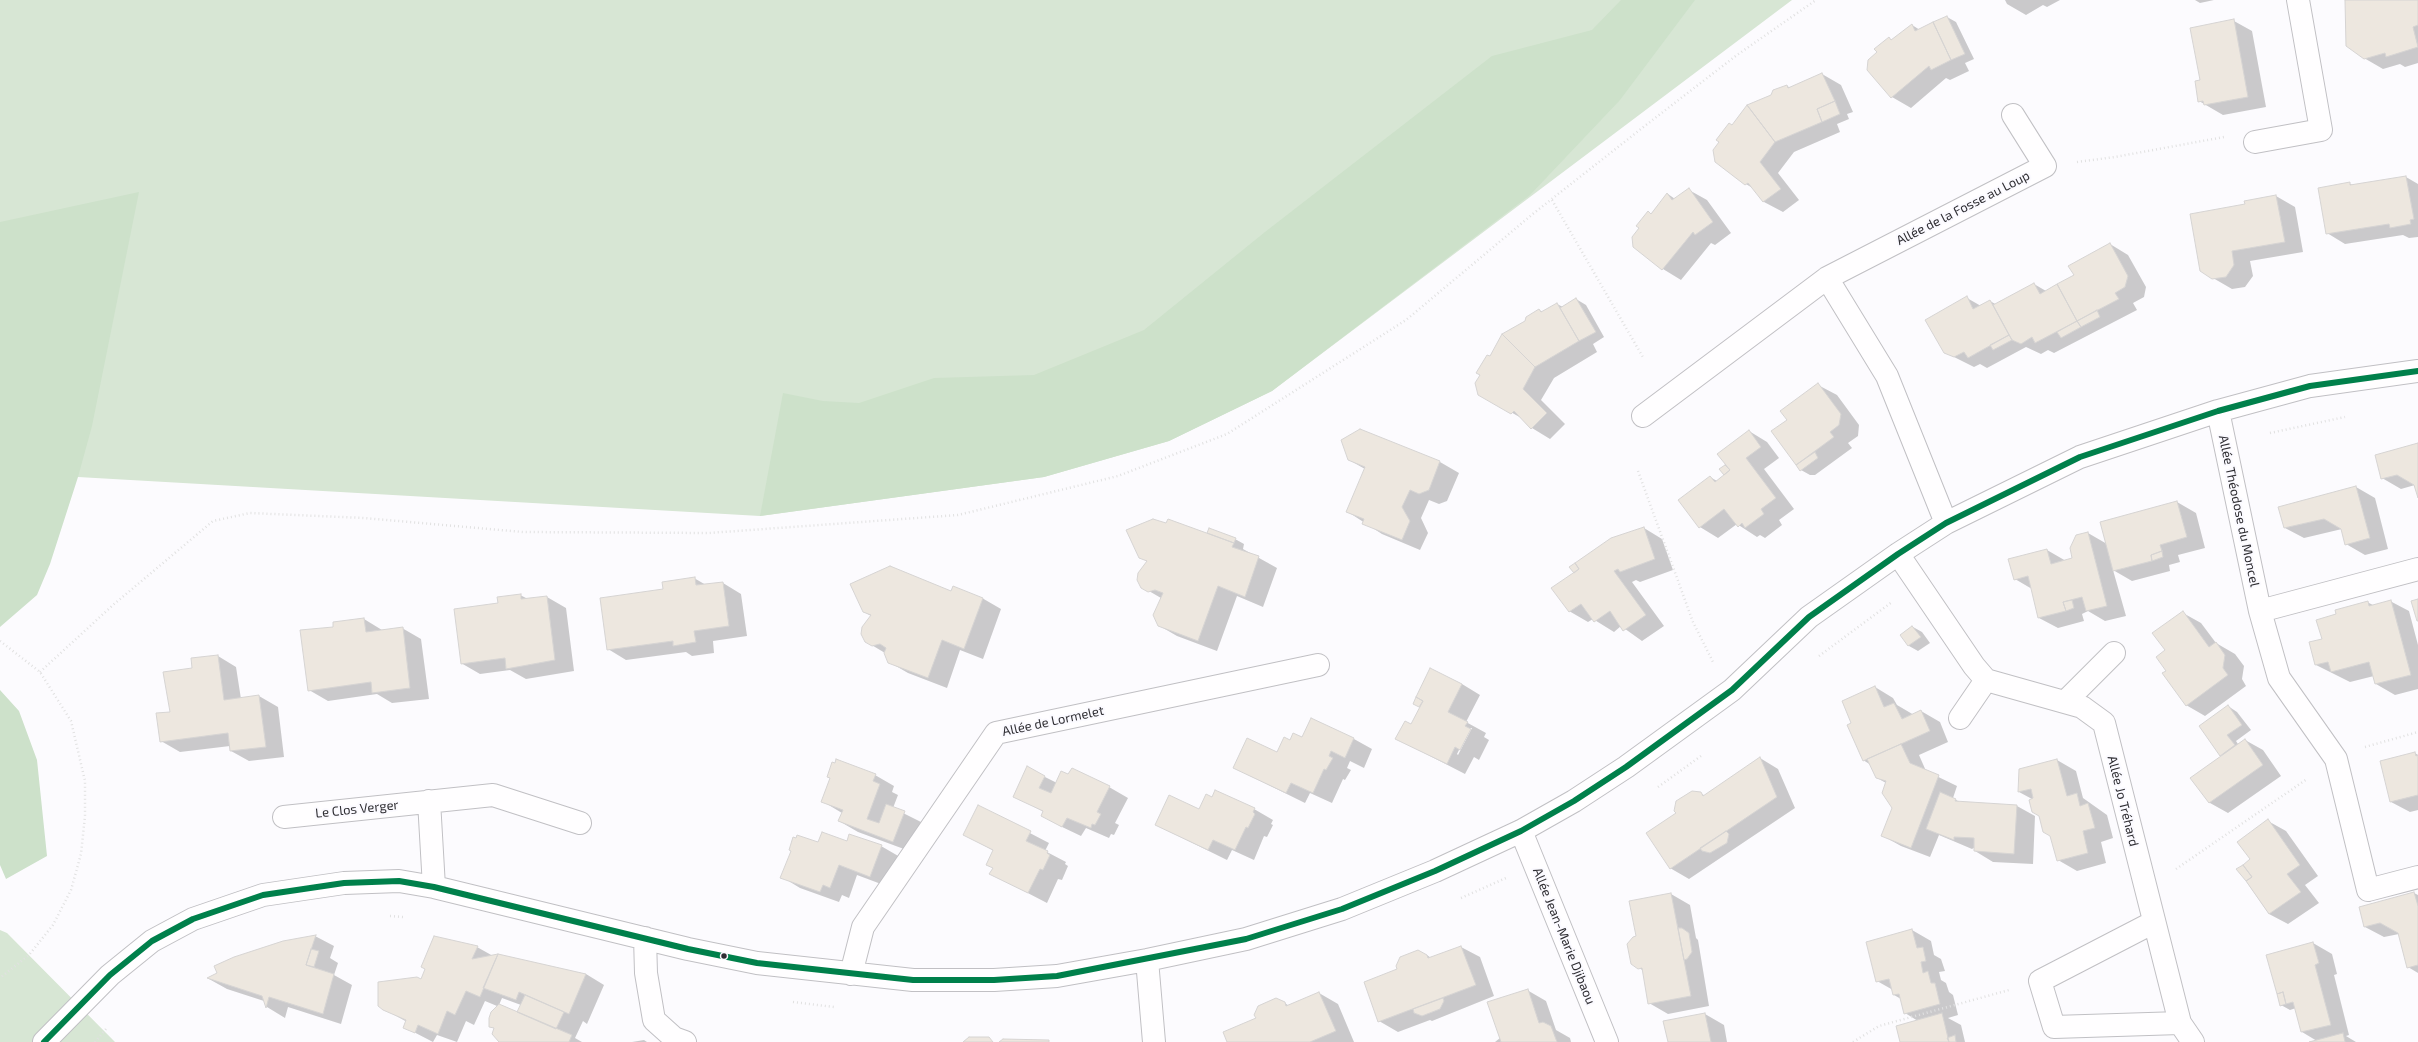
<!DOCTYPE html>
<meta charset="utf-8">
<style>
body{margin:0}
canvas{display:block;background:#fcfbfe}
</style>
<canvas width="2418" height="1042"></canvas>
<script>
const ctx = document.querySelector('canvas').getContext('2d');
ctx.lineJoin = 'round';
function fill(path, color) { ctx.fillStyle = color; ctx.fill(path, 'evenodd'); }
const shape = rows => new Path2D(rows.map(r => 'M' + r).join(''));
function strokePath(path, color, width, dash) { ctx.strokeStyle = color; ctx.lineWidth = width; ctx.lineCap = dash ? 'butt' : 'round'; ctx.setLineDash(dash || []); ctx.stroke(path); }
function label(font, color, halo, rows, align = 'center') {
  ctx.font = font + ' "Exo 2",sans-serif'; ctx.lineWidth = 4; ctx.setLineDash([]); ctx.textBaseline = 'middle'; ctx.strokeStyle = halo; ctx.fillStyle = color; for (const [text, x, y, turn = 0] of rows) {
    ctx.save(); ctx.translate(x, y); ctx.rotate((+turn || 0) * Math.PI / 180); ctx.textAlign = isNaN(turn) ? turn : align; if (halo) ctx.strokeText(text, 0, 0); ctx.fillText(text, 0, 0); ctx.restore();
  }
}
fill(shape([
 [0,0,1792,0,1272,391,1169,441,1044,477,760,516,78,477,0,454],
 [0,930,7,933,115,1042,0,1042]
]), '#d7e6d4');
fill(shape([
 [1621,0,1695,0,1620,100,1530,195,1272,391,1169,441,1044,477,760,516,783,393,823,401,859,403,934,378,1034,375,1144,330,1265,232,1492,56,1592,30],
 [139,192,92,426,78,477,50,564,37,595,0,627,0,222],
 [0,690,19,711,37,760,47,856,6,879,0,865]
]), '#cde1ca');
fill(shape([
 [2005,0,2060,0,2047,7,2043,5,2026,15,2007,4],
 [2195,0,2214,0,2200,3],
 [2349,0,2418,0,2418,63,2405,67,2400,64,2383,69,2364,58],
 [1947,17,1956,22,1974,59,1965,63,1969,71,1950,80,1946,78,1911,108,1892,97,1868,70,1889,39,1893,41,1912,25,1920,30],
 [2234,21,2252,31,2266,107,2223,115,2199,101,2201,81],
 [1822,74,1841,85,1853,112,1847,114,1849,119,1837,124,1840,132,1794,152,1778,173,1799,200,1783,212,1764,202,1754,189,1746,184,1732,126,1787,86,1791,88],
 [2406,177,2418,184,2418,237,2409,238,2403,235,2345,244,2327,233,2349,183,2354,186],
 [1689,190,1707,200,1731,233,1715,245,1711,243,1681,280,1663,269,1640,228,1648,212,1651,214,1668,194,1675,199],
 [2276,196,2295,207,2303,252,2250,261,2253,276,2245,287,2232,289,2213,278,2246,205],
 [2110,244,2128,255,2146,287,2144,297,2133,303,2137,310,2054,353,2048,350,2041,354,2026,347,1987,368,1980,364,1974,367,1944,352,1967,298,1981,306,1990,301,1997,305,2034,284,2046,291,2075,276],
 [1576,299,1586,305,1604,337,1593,344,1597,352,1554,378,1541,400,1565,424,1550,439,1532,428,1523,419,1479,394,1490,358,1526,322,1539,310,1543,312,1557,304,1563,307],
 [1818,385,1837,395,1859,425,1858,436,1848,443,1852,448,1815,475,1810,475,1801,470,1773,432,1788,420],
 [1360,431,1440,462,1459,473,1447,501,1439,504,1429,500,1421,518,1428,533,1420,550,1382,534,1348,512,1365,469,1349,460],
 [1749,431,1767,442,1779,458,1764,469,1794,509,1779,520,1782,525,1765,538,1760,535,1757,537,1737,524,1718,538,1700,527,1710,477,1717,481,1725,475,1725,466,1730,469],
 [2418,444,2418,495,2415,485,2401,489,2382,478],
 [2356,487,2375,498,2388,549,2365,555,2346,544,2342,529,2304,538,2285,528],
 [2177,502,2196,513,2205,548,2178,555,2180,562,2169,565,2170,571,2132,581,2113,570,2126,616,2105,621,2088,611,2082,614,2084,621,2058,628,2039,618,2032,589,2015,579,2047,550,2066,561,2073,558,2088,533,2107,544],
 [1644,528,1662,539,1673,570,1640,582,1636,580,1632,582,1664,626,1642,641,1621,626,1614,632,1593,619,1588,622,1569,611],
 [1209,530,1235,539,1244,544,1243,549,1277,568,1263,607,1237,596,1217,651,1177,636,1158,625,1161,598,1142,587,1148,562,1140,557,1208,534],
 [694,578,706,585,723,583,741,594,747,636,713,641,714,653,692,656,686,652,626,660,608,649,664,590],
 [951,592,982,598,1001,609,983,659,960,650,947,688,908,673,889,662,885,653,865,641,871,616,864,612],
 [520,595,528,599,547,597,566,608,574,671,526,679,510,670,480,674,461,663,499,604],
 [2390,601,2409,611,2418,645,2418,689,2395,695,2376,684,2374,676,2350,682,2316,665,2323,640,2337,615,2367,602,2373,605],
 [2183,613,2201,623,2216,643,2235,654,2244,666,2242,679,2246,686,2205,716,2186,705,2168,671,2166,651],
 [364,619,382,630,402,628,421,639,429,699,392,703,377,694,328,701,309,690,334,628],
 [1913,627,1922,632,1930,643,1918,651,1909,646,1901,635],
 [218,656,236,667,241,699,259,696,278,707,284,757,249,761,231,751,230,746,180,752,161,741,171,713,194,669],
 [1462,684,1480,695,1466,722,1486,733,1484,737,1489,740,1479,760,1474,757,1465,774,1397,739,1412,725,1421,707,1414,704],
 [1470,728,1472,728,1458,755,1457,754],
 [1875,687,1893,698,1897,705,1914,715,1921,711,1940,722,1948,742,1919,755,1926,771,1957,786,1953,798,1961,803,2017,806,2035,816,2033,864,1993,862,1975,851,1975,847,1972,849,1939,835,1930,857,1901,846,1883,836,1893,808,1886,783,1877,778,1871,765,1863,760,1853,723],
 [2228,706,2237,712,2251,730,2236,741,2238,744,2245,740,2263,750,2281,776,2228,813,2210,803,2191,778,2222,756],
 [1303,739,1354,739,1372,749,1364,768,1350,761,1347,768,1351,770,1345,780,1343,779,1332,803,1310,793,1305,803,1234,768,1277,753,1291,741],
 [2415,753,2418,755,2418,810,2410,812,2391,802],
 [1760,758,1778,769,1795,808,1689,879,1670,868,1677,813,1701,793,1705,796],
 [2057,760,2076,771,2083,798,2107,815,2113,838,2101,842,2106,863,2077,871,2058,860,2051,835,2032,799,2019,792],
 [835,765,875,775,894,786,892,792,898,795,893,808,923,823,912,852,858,832,839,821,842,813,822,801],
 [1027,768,1057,783,1069,775,1109,787,1128,798,1115,823,1119,825,1114,835,1111,834,1109,838,1086,828,1081,836,1060,826,1044,812,1014,796],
 [1213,799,1254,809,1273,820,1271,824,1273,825,1267,837,1264,836,1254,860,1232,850,1227,860,1156,825,1199,810],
 [978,806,1049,843,1045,851,1066,862,1065,864,1068,866,1062,880,1058,879,1047,903,991,874,994,868,994,851,965,835],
 [2268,821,2286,831,2318,876,2305,885,2319,903,2288,924,2269,914,2246,881],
 [819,844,881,846,900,857,889,887,857,875,849,898,842,895,839,902,800,888,782,877],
 [2414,893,2418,895,2418,973,2408,967,2399,934,2384,937,2365,927],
 [1671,894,1690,905,1696,938,1698,940,1709,1006,1668,1014,1649,1003,1644,971,1639,968,1637,937],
 [1912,930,1931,941,1934,955,1941,959,1945,971,1939,972,1941,980,1946,983,1949,992,1953,995,1958,1015,1948,1018,1961,1025,1965,1042,1901,1042,1918,1021,1905,1013,1901,999,1894,995,1893,990,1877,981],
 [315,936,334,946,330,958,338,963,334,975,352,985,341,1024,288,1007,285,1018,267,1007,264,1001,227,989,209,979],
 [2313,943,2332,954,2337,974,2334,975,2349,1035,2346,1036,2356,1042,2313,1042,2317,1041,2302,1032,2296,1008,2290,1010,2281,1005],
 [477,947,493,956,586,974,604,985,587,1024,583,1021,575,1038,582,1042,501,1042,495,1029,490,1026,497,1006,485,1001,474,1025,466,1021,457,1042,437,1035,433,1042,404,1027,407,1022,382,1008,422,980],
 [502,998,521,1005,518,1013,499,1005],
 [1461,947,1480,957,1494,996,1432,1021,1430,1020,1398,1032,1379,1021,1399,970,1427,955,1431,958],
 [1527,990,1546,1001,1556,1030,1570,1038,1571,1042,1495,1042,1500,1038],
 [1319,993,1338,1004,1354,1042,1228,1042,1258,1018,1285,1003,1289,1006],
 [1705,1014,1724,1025,1727,1042,1669,1042],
 [644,1040,647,1042,632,1042]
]), '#0003');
const building = shape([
 [2345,0,2418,0,2418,25,2413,27,2418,47,2386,57,2385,53,2364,59,2346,46,2345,0],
 [1947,16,1965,54,1951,60,1933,22,1947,16],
 [2234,19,2248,97,2204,105,2203,101,2198,102,2195,81,2200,80,2190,28,2234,19],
 [1933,22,1951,60,1931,70,1929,66,1891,98,1867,70,1868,60,1877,52,1874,49,1889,37,1891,40,1912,24,1915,31,1933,22],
 [1822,73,1835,101,1817,109,1822,122,1775,142,1747,105,1771,95,1773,90,1787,85,1788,88,1822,73],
 [1835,101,1840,114,1822,122,1817,109,1835,101],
 [1747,105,1775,142,1760,162,1781,189,1763,202,1748,183,1745,185,1715,162,1713,150,1719,142,1716,140,1729,123,1732,125,1747,105],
 [2406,176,2414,219,2410,220,2411,224,2390,228,2389,224,2326,234,2318,188,2350,182,2350,185,2406,176],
 [1689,188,1713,222,1695,235,1693,232,1662,270,1633,247,1632,237,1639,228,1636,226,1648,211,1651,214,1667,193,1672,200,1689,188],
 [2276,195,2285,242,2232,251,2234,265,2226,277,2212,279,2200,271,2190,214,2245,204,2244,201,2276,195],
 [2110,243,2128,276,2125,287,2115,293,2119,299,2077,321,2057,284,2074,275,2068,266,2110,243],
 [2034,283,2040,294,2057,284,2077,321,2035,343,2032,337,2021,344,2012,340,1993,305,2034,283],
 [1967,296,1973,309,1990,300,2009,335,1968,358,1964,352,1954,357,1944,353,1925,320,1967,296],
 [1576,298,1596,332,1579,341,1560,308,1576,298],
 [1557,303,1579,341,1535,367,1502,334,1525,321,1526,317,1539,309,1541,312,1557,303],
 [2097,310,2100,317,2081,327,2077,321,2097,310],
 [2077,321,2081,327,2061,338,2057,332,2077,321],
 [1502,334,1535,367,1523,389,1547,413,1531,429,1514,411,1511,414,1478,395,1475,383,1480,375,1476,373,1487,355,1490,356,1502,334],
 [2009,335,2012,340,1993,350,1990,345,2009,335],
 [1818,383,1841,414,1839,425,1830,432,1834,437,1796,465,1771,431,1787,420,1780,411,1818,383],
 [1360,429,1440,461,1429,490,1419,494,1410,490,1402,507,1410,521,1402,540,1362,524,1364,519,1346,512,1365,467,1348,460,1341,440,1360,429],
 [1749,430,1761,447,1746,458,1776,498,1761,509,1764,514,1745,528,1742,523,1738,527,1724,509,1699,528,1678,500,1710,476,1715,482,1730,470,1717,454,1749,430],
 [2418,443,2418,498,2414,485,2397,475,2381,479,2375,455,2418,443],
 [1815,452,1818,458,1800,471,1796,465,1815,452],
 [1725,465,1730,470,1724,475,1719,469,1725,465],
 [2356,486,2370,538,2345,545,2341,529,2324,519,2284,528,2278,507,2356,486],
 [2177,501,2187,537,2160,545,2162,551,2151,555,2152,561,2113,571,2100,522,2177,501],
 [1153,519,1166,523,1168,519,1234,543,1232,547,1259,556,1245,597,1218,586,1198,641,1158,626,1153,615,1163,593,1155,590,1148,592,1141,588,1137,580,1138,573,1147,561,1139,558,1126,530,1153,519],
 [1644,527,1655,559,1620,572,1618,569,1614,571,1646,615,1623,631,1610,611,1594,622,1581,604,1569,612,1551,588,1579,569,1575,563,1611,538,1644,527],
 [1209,528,1236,538,1234,543,1207,533,1209,528],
 [2088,532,2107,606,2086,611,2082,597,2063,602,2066,611,2038,618,2028,576,2014,580,2008,559,2047,549,2051,564,2072,558,2070,548,2076,535,2088,532],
 [2162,551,2163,557,2152,561,2151,555,2162,551],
 [1575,563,1579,569,1574,573,1569,567,1575,563],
 [890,566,951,591,953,586,983,598,964,649,942,640,928,678,888,663,884,653,886,648,880,644,872,646,865,642,861,634,862,627,871,615,863,612,850,584,890,566],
 [695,577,696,585,723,582,729,626,694,631,696,642,673,646,673,641,607,650,600,598,663,589,662,582,695,577],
 [521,594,521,599,547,596,555,660,506,669,505,658,461,664,454,609,498,603,497,597,521,594],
 [2418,599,2418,621,2417,621,2411,601,2418,599],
 [2072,600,2074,608,2066,611,2063,602,2072,600],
 [2391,600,2411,675,2375,684,2369,662,2331,672,2328,662,2315,665,2309,642,2322,639,2316,620,2336,614,2335,610,2368,601,2369,606,2391,600],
 [2183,611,2209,647,2216,642,2225,655,2223,668,2228,675,2186,706,2162,673,2166,671,2156,657,2165,650,2152,633,2183,611],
 [364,618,366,632,403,627,410,688,372,693,371,682,308,691,300,630,333,627,333,622,364,618],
 [1912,626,1921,637,1908,646,1900,635,1912,626],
 [218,655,224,700,259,695,266,747,230,751,228,733,160,742,156,713,170,712,163,672,192,668,191,658,218,655],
 [1430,668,1462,684,1448,712,1468,722,1465,726,1471,729,1460,750,1455,747,1447,764,1395,739,1405,721,1411,724,1423,701,1416,697,1430,668],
 [1875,686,1884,707,1894,703,1902,719,1921,710,1930,731,1863,761,1847,725,1851,723,1842,701,1875,686],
 [1416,697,1423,701,1419,707,1413,704,1416,697],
 [2228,705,2242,725,2227,735,2235,745,2220,756,2199,726,2228,705],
 [1311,718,1354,738,1345,758,1331,751,1329,756,1333,758,1326,770,1324,769,1313,793,1291,783,1286,793,1233,768,1247,738,1277,752,1284,737,1290,740,1293,733,1302,737,1311,718],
 [2245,739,2263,765,2209,803,2190,778,2245,739],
 [1901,744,1910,763,1939,775,1911,848,1881,836,1892,808,1882,793,1886,781,1876,778,1867,759,1901,744],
 [2415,752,2416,756,2418,755,2418,795,2390,802,2380,761,2415,752],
 [1760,757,1777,797,1670,869,1646,833,1676,813,1674,811,1676,801,1692,791,1701,792,1703,796,1760,757],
 [836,759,876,774,873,781,880,784,867,819,879,823,886,804,905,811,893,842,838,821,843,810,821,802,830,778,827,777,832,762,835,763,836,759],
 [2057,759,2067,796,2077,793,2080,806,2088,803,2095,828,2083,831,2088,853,2057,861,2050,836,2043,832,2039,816,2032,812,2029,800,2033,798,2031,789,2018,792,2019,769,2057,759],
 [1027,766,1045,776,1039,788,1051,793,1061,771,1068,774,1072,768,1110,786,1097,812,1101,814,1095,825,1092,824,1091,828,1067,818,1062,827,1041,816,1043,811,1013,797,1027,766],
 [1215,790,1255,808,1253,812,1255,814,1248,828,1246,827,1235,850,1213,840,1208,850,1155,825,1169,795,1199,809,1206,794,1212,797,1215,790],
 [1940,792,1956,799,1955,801,2017,805,2014,854,1974,851,1974,838,1954,837,1954,840,1926,829,1940,792],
 [978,805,1031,831,1026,841,1048,851,1047,853,1050,855,1043,870,1040,869,1028,893,989,874,993,868,986,865,993,850,963,835,978,805],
 [2268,819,2300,865,2287,874,2301,892,2269,914,2246,881,2252,877,2243,865,2250,859,2237,842,2268,819],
 [1726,831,1729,834,1727,843,1710,853,1702,851,1700,848,1726,831],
 [822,832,847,841,849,834,882,845,870,877,839,865,830,888,823,885,820,892,780,878,791,851,789,850,793,837,796,838,797,835,818,842,822,832],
 [2243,865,2252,877,2246,881,2236,869,2243,865],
 [2414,892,2418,906,2418,965,2407,968,2398,933,2380,923,2364,927,2359,907,2414,892],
 [1671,893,1691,996,1648,1004,1642,968,1638,969,1631,964,1627,944,1633,937,1636,936,1629,901,1671,893],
 [1678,928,1682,928,1689,933,1692,952,1687,959,1684,960,1678,928],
 [1912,929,1917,948,1923,947,1926,961,1921,962,1923,973,1928,971,1931,983,1935,983,1940,1004,1904,1014,1899,994,1893,995,1889,979,1876,982,1866,942,1912,929],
 [316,935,306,965,334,974,323,1014,269,997,266,1008,262,996,207,978,217,973,214,966,234,957,283,941,316,935],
 [434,936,478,946,472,959,498,954,480,997,466,991,455,1015,447,1011,438,1034,418,1025,415,1033,403,1028,406,1020,383,1010,378,1006,378,982,417,977,421,979,425,969,421,967,434,936],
 [2313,942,2319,963,2315,965,2331,1025,2301,1032,2293,1002,2286,1004,2283,992,2277,994,2266,955,2313,942],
 [1461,946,1476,985,1378,1022,1364,982,1397,969,1396,966,1400,957,1418,950,1427,955,1428,958,1461,946],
 [311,949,319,951,314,967,306,965,311,949],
 [498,954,586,974,569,1014,519,992,516,1000,483,988,498,954],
 [1528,989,1539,1023,1543,1022,1551,1026,1557,1042,1501,1042,1487,1002,1528,989],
 [1319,992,1336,1031,1310,1042,1227,1042,1223,1032,1256,1018,1254,1015,1258,1006,1276,998,1285,1002,1286,1006,1319,992],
 [2283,992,2286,1004,2280,1006,2277,994,2283,992],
 [525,995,564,1012,556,1029,517,1012,525,995],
 [1443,998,1444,1001,1440,1009,1422,1016,1414,1013,1413,1009,1443,998],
 [499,1004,572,1035,569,1042,499,1042,492,1034,494,1028,489,1027,489,1018,491,1012,499,1004],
 [1705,1013,1711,1042,1668,1042,1663,1021,1705,1013],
 [1942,1013,1949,1042,1900,1042,1896,1026,1942,1013],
 [2343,1033,2345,1042,2309,1042,2343,1033],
 [1955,1035,1956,1042,1949,1042,1947,1038,1955,1035],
 [969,1037,989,1037,993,1042,963,1042,969,1037],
 [1003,1039,1049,1040,1049,1042,999,1042,1003,1039]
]);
fill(building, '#ede7df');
strokePath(building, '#d6d4d3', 1);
const minor = shape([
 [2255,142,2321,130,2298,0],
 [1827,278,1887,376,1946,523],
 [2218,411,2260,611,2279,678,2336,759,2368,890,2418,877],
 [1643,416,1827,278,2045,166,2013,115],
 [1898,554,1974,666,1986,680,2082,707,2104,723,2180,1023,2054,1027,2040,981,2154,922],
 [2260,611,2418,569],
 [2066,701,2114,653],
 [1960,718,1986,680],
 [429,801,434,887],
 [284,817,493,795,580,823],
 [1521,831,1607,1042],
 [645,938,646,973,654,1020,674,1038,685,1042],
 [1147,960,1154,1042],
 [851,974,863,927,996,733,1318,665],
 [2180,1023,2193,1042],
 [44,1042,110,975,152,941,193,919,263,895,344,883,399,881,434,887,688,949,757,963,913,980,994,980,1057,976,1147,960,1246,939,1342,909,1435,871,1521,831,1574,801,1626,767,1732,690,1809,617,1898,554,1946,523,2080,457,2218,411,2310,386,2418,371]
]);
strokePath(minor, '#c1c0c4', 24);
strokePath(shape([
 [2077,162,2115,157,2224,137],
 [1552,200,1644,359],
 [2270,433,2345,417],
 [1638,471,1693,622,1713,662],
 [0,641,40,672,71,721,85,781,85,816,81,854,71,890,53,925,29,955,0,978],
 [1819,656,1892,602],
 [40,672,113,605,213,521,250,513,364,518,523,532,709,533,958,515,1118,476,1227,434,1406,320,1534,213,1646,125,1737,55,1816,0],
 [2365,747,2418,732],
 [1658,787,1701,756],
 [2176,869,2307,779],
 [1461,898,1506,878],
 [390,916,403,917],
 [793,1002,834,1007],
 [95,1042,106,1029],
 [1853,1042,1879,1026,2009,990]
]), '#e1e1e1', 2.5, [1, 3]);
strokePath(minor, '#fffeff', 22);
strokePath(shape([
 [44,1042,110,975,152,941,193,919,263,895,344,883,399,881,434,887,688,949,757,963,913,980,994,980,1057,976,1246,939,1342,909,1435,871,1521,831,1574,801,1626,767,1732,690,1809,617,1898,554,1946,523,2080,457,2218,411,2310,386,2418,371]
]), '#00804b', 6);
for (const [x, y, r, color] of [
 [724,956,3.5,"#2f2e33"]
]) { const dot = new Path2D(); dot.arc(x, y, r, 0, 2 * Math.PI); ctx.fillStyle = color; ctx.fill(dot); strokePath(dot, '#fbfaff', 1.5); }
label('13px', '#2f2e33', '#fbfaff', [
 ["Allée de la Fosse au Loup",1963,208,-27],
 ["Allée Théodose du Moncel",2239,511,78],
 ["Allée de Lormelet",1053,721,-12],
 ["Allée Jo Tréhard",2123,801,76],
 ["Le Clos Verger",357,809,-6],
 ["Allée Jean-Marie Djibaou",1564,936,68]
]);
</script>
